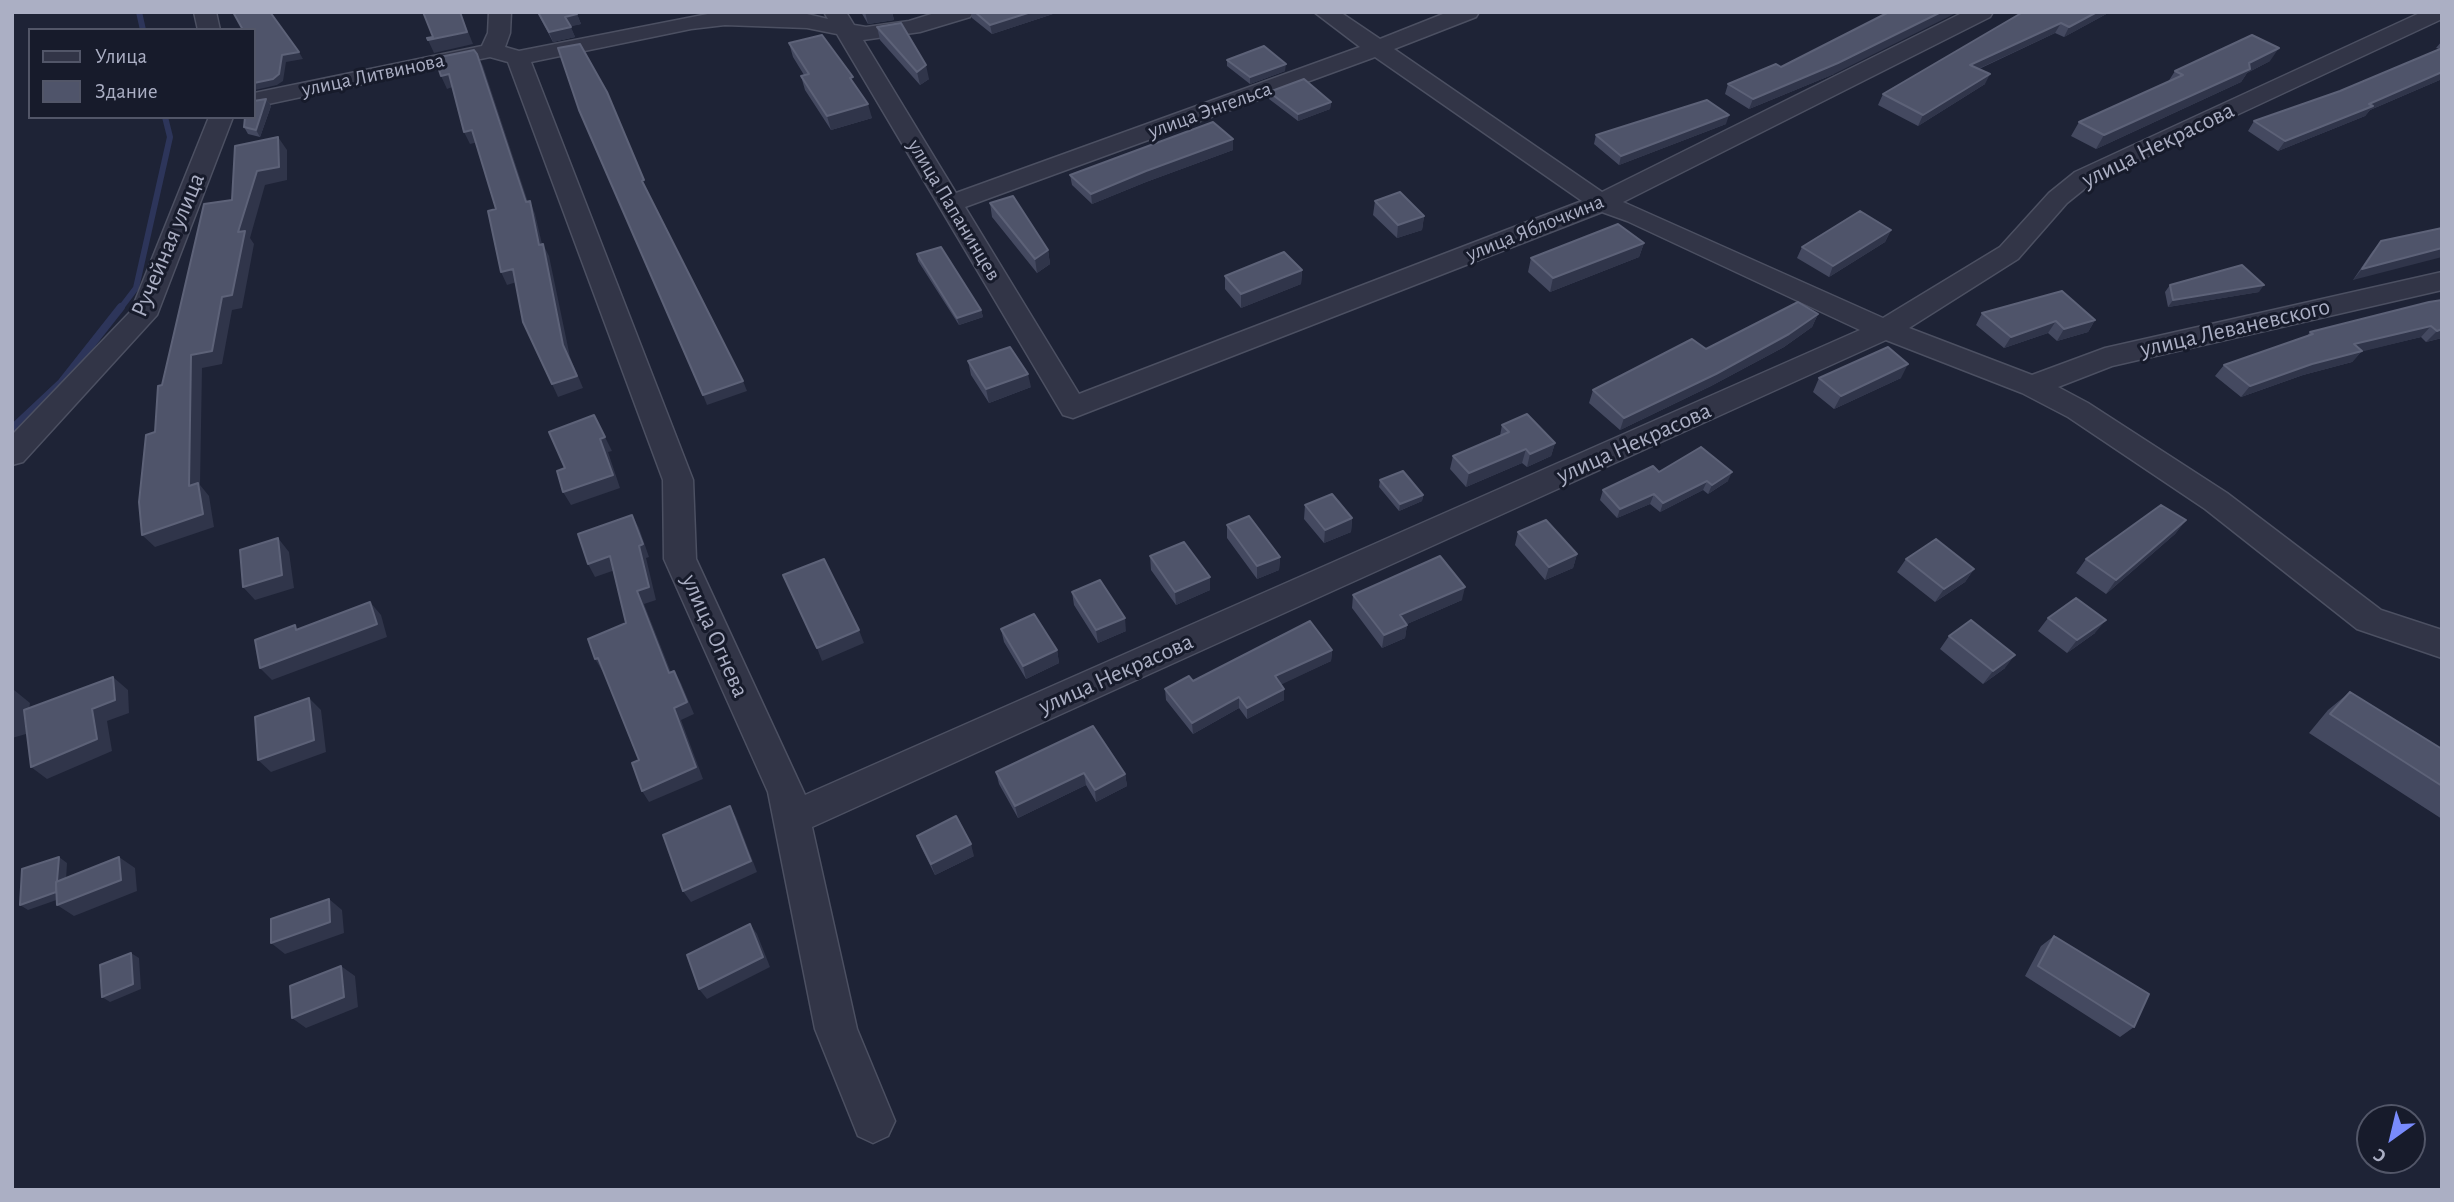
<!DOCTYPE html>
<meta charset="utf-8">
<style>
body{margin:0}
#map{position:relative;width:2454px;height:1202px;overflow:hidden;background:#1e2336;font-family:"Alegreya Sans",sans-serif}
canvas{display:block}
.frame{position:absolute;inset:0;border:14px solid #abafc4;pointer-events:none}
.legend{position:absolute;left:28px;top:28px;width:228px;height:91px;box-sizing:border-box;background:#171b2b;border:2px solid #525668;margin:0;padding:9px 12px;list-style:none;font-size:21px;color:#abafc4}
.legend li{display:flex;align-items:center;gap:14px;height:35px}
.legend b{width:35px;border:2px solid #525668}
.north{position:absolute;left:2356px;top:1104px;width:70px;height:70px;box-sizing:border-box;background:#171b2b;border:2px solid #525668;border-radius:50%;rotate:214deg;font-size:19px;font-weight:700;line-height:28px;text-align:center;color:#abafc4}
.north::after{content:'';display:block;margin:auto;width:24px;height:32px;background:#798bfc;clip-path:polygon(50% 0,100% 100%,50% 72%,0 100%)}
</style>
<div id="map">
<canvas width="2454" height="1202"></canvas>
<div class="frame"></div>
<ul class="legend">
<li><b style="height:9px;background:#323547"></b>Улица</li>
<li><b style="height:19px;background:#4f546a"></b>Здание</li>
</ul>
<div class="north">С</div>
</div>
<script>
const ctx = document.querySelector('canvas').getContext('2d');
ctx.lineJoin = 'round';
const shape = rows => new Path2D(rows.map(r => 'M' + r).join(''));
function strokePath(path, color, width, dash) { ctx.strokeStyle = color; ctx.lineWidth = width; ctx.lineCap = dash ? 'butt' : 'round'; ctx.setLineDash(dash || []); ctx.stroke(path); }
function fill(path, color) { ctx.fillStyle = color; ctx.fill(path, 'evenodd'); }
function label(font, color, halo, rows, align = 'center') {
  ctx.font = font + ' "Alegreya Sans",sans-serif'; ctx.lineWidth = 6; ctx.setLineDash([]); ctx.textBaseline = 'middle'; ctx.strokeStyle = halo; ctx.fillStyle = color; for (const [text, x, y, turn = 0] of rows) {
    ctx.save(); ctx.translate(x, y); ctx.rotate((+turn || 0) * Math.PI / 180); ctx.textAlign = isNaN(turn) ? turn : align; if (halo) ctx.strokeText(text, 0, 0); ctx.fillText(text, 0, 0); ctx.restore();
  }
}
strokePath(shape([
 [139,12,143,30],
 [120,309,136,288,170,137,165,117]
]), '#2d355a', 6);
strokePath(shape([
 [12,429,61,383,121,307]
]), '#2d355a', 8);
const minor = shape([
 [194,12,216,12,220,30,198,30,194,12],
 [489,12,511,12,510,33,505,47,519,51,718,12,807,14,828,19,824,12,846,12,854,25,866,27,909,21,938,12,973,12,970,17,920,32,863,40,956,193,1360,47,1314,12,1340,12,1380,39,1448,12,1479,12,1476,17,1394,49,1602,192,1964,12,1993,12,1990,17,1623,202,1883,318,2000,247,2049,193,2075,172,2422,12,2442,12,2442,19,2093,182,2067,203,2018,259,1909,328,2032,375,2105,348,2442,272,2442,290,2112,366,2058,387,2088,403,2227,493,2381,610,2442,630,2442,658,2357,629,2205,509,2068,417,2022,393,1886,340,812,827,857,1029,895,1121,888,1136,873,1143,858,1136,815,1029,768,792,664,559,663,480,508,62,490,57,254,107,254,93,482,46,488,33,489,12],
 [725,25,807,28,837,34,1063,415,1073,418,1602,212,1627,221,1860,330,805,795,696,559,693,480,531,62,691,29,725,25],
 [1375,57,1582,201,1079,394,965,207,1375,57],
 [209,117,233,117,157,315,23,462,12,465,12,435,131,311,209,117]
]);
strokePath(minor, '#4c5062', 3);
fill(minor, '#323547');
fill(shape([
 [537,12,576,12,581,24,570,26,575,37,553,42],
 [861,12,892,12,894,20,868,24],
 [971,12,1059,12,992,34,972,18],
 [2023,12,2110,12,2064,37,2055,33,1979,69,1985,84,1918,126,1878,105,1883,94],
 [877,27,929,79,920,85,880,40],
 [2442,41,2442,79,2370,110,2365,116,2278,151,2248,131,2254,121,2340,91,2440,49,2436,48],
 [789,43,855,86,872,118,831,130,805,90,801,76,804,75,793,57],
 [1227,60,1285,71,1250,84,1227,66],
 [2270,61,2247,73,2241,82,2096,149,2071,136,2079,122,2168,82,2175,71],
 [1781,67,1834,74,1749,109,1725,94,1728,84],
 [1269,92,1331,102,1330,109,1298,121,1269,99],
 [266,99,271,106,260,137,248,134,244,127],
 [1726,124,1619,165,1594,144,1596,135],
 [1233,139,1233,150,1146,182,1092,204,1072,185,1070,175],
 [1375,201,1424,216,1422,230,1397,238,1373,215],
 [990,203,1048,250,1050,264,1037,273,992,217],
 [2442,228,2353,280,2372,252,2381,241],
 [1891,230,1885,242,1829,277,1797,258,1802,247],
 [1644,243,1639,257,1550,292,1528,272,1531,258],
 [917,254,981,310,983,317,959,325,918,261],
 [1302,270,1301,284,1241,308,1225,289,1225,276],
 [2170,285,2259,292,2168,307,2165,292],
 [2442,300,2442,338,2426,342,2421,337,2362,351,2352,362,2303,375,2241,397,2215,376,2224,365,2307,336,2310,332],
 [1982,313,2095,320,2088,332,2057,341,2048,333,2004,348,1976,325],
 [1818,314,1812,327,1784,347,1711,386,1620,430,1589,403,1593,390,1706,349],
 [968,361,1031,387,989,403,971,375],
 [1819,378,1901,378,1834,409,1813,392],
 [1502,425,1555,443,1551,456,1527,467,1522,463,1466,487,1450,469,1453,456,1500,436],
 [1659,472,1728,481,1708,494,1703,490,1660,512,1650,504,1617,518,1600,500,1603,490],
 [1380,480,1423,495,1422,501,1399,511,1379,487],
 [1305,505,1352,518,1351,532,1324,543,1304,519],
 [2186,520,2175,534,2106,594,2076,573,2086,559],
 [1227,525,1280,557,1279,570,1257,579,1227,538],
 [1518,532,1577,554,1573,568,1545,580,1515,545],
 [1150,556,1210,577,1210,590,1176,605,1151,570],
 [1906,559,1974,569,1965,582,1935,602,1897,572],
 [1072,592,1126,631,1098,643,1074,605],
 [1353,595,1462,600,1407,624,1405,638,1382,648,1352,608],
 [2048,618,2095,633,2067,653,2038,631],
 [1001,629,1057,650,1059,663,1026,679,1004,642],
 [1949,636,2005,668,1983,684,1940,649],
 [1332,650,1331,661,1281,684,1284,700,1247,719,1239,708,1193,734,1166,700,1165,689,1193,681],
 [2350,692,2442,749,2442,819,2309,733,2328,710],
 [996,772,1125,774,1127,786,1096,802,1086,785,1018,818,999,784],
 [917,836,974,856,935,875,921,847],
 [2054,936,2134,1027,2120,1037,2025,976,2041,946]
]), '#444960');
fill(shape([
 [460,12,467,12,461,14,473,44,434,53,428,40],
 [865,12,892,12,894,20,868,24],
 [1031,12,1059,12,992,34,990,25],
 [1941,12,1958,12,1834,74,1749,109,1753,99],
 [2097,12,2110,12,2064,37,2069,27],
 [577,14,581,24,569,27,565,17],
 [2061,23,2055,33,1965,75,1970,65],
 [571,27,575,37,553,42,549,32],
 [2279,48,2270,61,2247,73,2241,82,2096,149,2104,135],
 [299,52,303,59,286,62,283,81,277,85,255,90,254,88,254,83,282,55],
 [477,54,483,66,532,214,526,202],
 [1286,64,1285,71,1250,84,1250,77],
 [926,65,929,79,920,85,917,72],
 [2442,72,2442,79,2370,110,2365,116,2278,151,2285,141],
 [449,74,455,86,447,89,441,76],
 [1990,74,1985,84,1918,126,1923,115],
 [266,99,271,106,260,137,256,130],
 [1331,102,1330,109,1298,121,1298,114],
 [868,104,872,118,831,130,827,116],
 [1729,115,1726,124,1619,165,1621,156],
 [472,130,478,142,470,144,464,132],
 [278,137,287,150,287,180,265,185,250,238,254,244,242,308,232,310,222,364,202,368,200,485,209,496,214,527,155,547,142,535,189,486,191,355,222,297,238,232,257,171],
 [1233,139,1233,150,1146,182,1092,204,1091,194,1146,171],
 [530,201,535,214,545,257,539,245],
 [1424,216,1422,230,1397,238,1398,225],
 [1891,230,1885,242,1829,277,1833,266],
 [1644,243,1639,257,1550,292,1553,278],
 [543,244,549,256,570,357,583,388,558,397,552,384,563,345],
 [2442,248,2442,257,2353,280,2362,269],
 [1048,250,1050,264,1037,273,1035,259],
 [513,269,520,281,507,285,501,272],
 [1302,270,1301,284,1241,308,1241,294],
 [2264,285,2259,292,2168,307,2173,300],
 [981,310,983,317,959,325,957,318],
 [1818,314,1812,327,1784,347,1711,386,1620,430,1624,418],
 [2095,320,2088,332,2057,341,2064,329],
 [2056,321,2048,333,2004,348,2011,337],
 [2431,326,2421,337,2344,356,2354,344],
 [2442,329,2442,338,2426,342,2437,331],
 [2362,351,2352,362,2303,375,2241,397,2250,386,2312,364],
 [1908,364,1901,378,1834,409,1841,396],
 [1028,374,1031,387,989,403,986,389],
 [743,381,747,391,707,405,703,395],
 [594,415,612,451,608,452,620,488,571,505,563,492],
 [1555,443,1551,456,1527,467,1530,454],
 [1526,449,1522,463,1466,487,1469,473],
 [1732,472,1728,481,1708,494,1712,485],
 [1707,481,1703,490,1660,512,1663,503],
 [1654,494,1650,504,1617,518,1620,509],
 [1423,495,1422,501,1399,511,1400,504],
 [632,515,639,528,649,557,646,558,656,600,644,604,676,685,669,673,637,591],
 [1352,518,1351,532,1324,543,1325,530],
 [2186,520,2175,534,2106,594,2116,580],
 [278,538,289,552,294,588,255,600,243,587],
 [1577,554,1573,568,1545,580,1549,567],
 [610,556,618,569,595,577,588,564],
 [1280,557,1279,570,1257,579,1257,566],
 [1974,569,1965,582,1935,602,1944,589],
 [1210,577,1210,590,1176,605,1175,592],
 [1465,587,1462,600,1398,628,1400,615],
 [370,602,381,615,387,637,272,680,260,668],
 [1125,618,1126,631,1098,643,1096,630],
 [2106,620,2095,633,2067,653,2077,640],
 [1407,625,1405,638,1382,648,1384,635],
 [859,630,864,643,822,661,817,648],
 [1057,650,1059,663,1026,679,1023,666],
 [1332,650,1331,661,1274,688,1275,676],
 [2015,655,2005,668,1983,684,1993,671],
 [598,658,603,672,595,659],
 [674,671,681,683,694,714,681,720,703,779,649,802,642,791,674,708],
 [113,677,128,690,129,713,107,721,112,751,47,779,31,767],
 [1284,689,1284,700,1247,719,1247,708],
 [14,690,30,703,26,734,12,738,12,703],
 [1239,697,1239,708,1193,734,1192,723],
 [309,698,321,710,326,752,271,772,258,760],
 [1084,773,1086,785,1018,818,1015,806],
 [1125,774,1127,786,1096,802,1095,790],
 [730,806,736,817,757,872,691,902,683,891],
 [971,844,974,856,935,875,931,864],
 [59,857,67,863,65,897,28,910,20,905],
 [119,857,135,868,137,891,74,916,57,905],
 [329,899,342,910,344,933,285,954,271,943],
 [750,924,757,934,770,967,707,999,699,989],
 [131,953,139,958,141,989,110,1002,102,997],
 [341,966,355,976,358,1007,306,1028,292,1018]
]), '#30354a');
const building = shape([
 [233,12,270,12,299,52,282,55,279,74,273,79,254,83,254,30,243,30,233,12],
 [423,12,460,12,467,32,428,40,427,38,433,37,423,12],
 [538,12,576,12,577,14,565,17,571,27,549,32,538,12],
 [975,12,1031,12,990,25,975,12],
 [1889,12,1941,12,1838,63,1753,99,1728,84,1776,64,1781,67,1889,12],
 [2023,12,2097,12,2069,27,2061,23,1970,65,1990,74,1923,115,1883,94,2023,12],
 [901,23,926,65,917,72,877,27,901,23],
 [822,35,853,77,850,78,868,104,827,116,801,76,809,74,789,43,822,35],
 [2252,35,2279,48,2249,63,2250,69,2104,135,2079,122,2183,75,2175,71,2252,35],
 [580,44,607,92,644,180,642,181,743,381,703,395,579,110,558,48,580,44],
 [1264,46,1286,64,1250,77,1227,60,1264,46],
 [2440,49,2442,50,2442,72,2369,104,2373,106,2285,141,2254,121,2340,91,2440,49],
 [474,50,477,54,526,202,530,201,539,245,543,244,563,345,577,376,552,384,523,322,513,269,501,272,488,211,496,209,472,130,464,132,449,74,441,76,435,58,474,50],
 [1304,79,1331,102,1298,114,1269,92,1304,79],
 [266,99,256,130,244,127,245,117,254,117,254,101,266,99],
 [1707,100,1729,115,1621,156,1596,135,1707,100],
 [1213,122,1233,139,1146,171,1091,194,1070,175,1213,122],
 [278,137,279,167,257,171,238,232,245,231,232,295,222,297,212,351,191,355,189,486,198,483,203,514,142,535,139,502,146,435,155,432,158,386,162,385,204,204,232,200,235,146,278,137],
 [1400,192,1424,216,1398,225,1375,201,1400,192],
 [1013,196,1048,250,1035,259,990,203,1013,196],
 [1860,211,1891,230,1833,266,1802,247,1860,211],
 [1618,224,1644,243,1553,278,1531,258,1618,224],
 [2442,228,2442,248,2362,269,2381,241,2442,228],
 [941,247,981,310,957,318,917,254,941,247],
 [1284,252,1302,270,1241,294,1225,276,1284,252],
 [2242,265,2264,285,2173,300,2170,285,2242,265],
 [2062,291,2095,320,2064,329,2056,321,2011,337,1982,313,2062,291],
 [2442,300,2442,329,2437,331,2431,326,2354,344,2362,351,2312,364,2250,386,2224,365,2313,334,2310,332,2429,302,2442,300],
 [1798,302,1818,314,1789,334,1716,374,1624,418,1593,390,1692,339,1706,349,1798,302],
 [1010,347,1028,374,986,389,968,361,1010,347],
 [1888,347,1908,364,1841,396,1819,378,1888,347],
 [1527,414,1555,443,1530,454,1526,449,1469,473,1453,456,1509,432,1502,425,1527,414],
 [594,415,605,437,600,439,613,475,563,492,557,471,565,468,549,432,594,415],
 [1701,447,1732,472,1712,485,1707,481,1663,503,1654,494,1620,509,1603,490,1653,466,1659,472,1701,447],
 [1403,471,1423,495,1400,504,1380,480,1403,471],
 [1332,494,1352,518,1325,530,1305,505,1332,494],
 [2161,505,2186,520,2116,580,2086,559,2161,505],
 [632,515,643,544,639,546,649,587,637,591,669,673,674,671,687,702,674,708,696,767,642,791,632,763,639,760,598,658,595,659,588,639,626,623,610,556,588,564,578,534,632,515],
 [1249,516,1280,557,1257,566,1227,525,1249,516],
 [1546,520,1577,554,1549,567,1518,532,1546,520],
 [278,538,282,575,243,587,240,550,278,538],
 [1936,539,1974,569,1944,589,1906,559,1936,539],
 [1184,542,1210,577,1175,592,1150,556,1184,542],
 [1440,556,1465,587,1400,615,1407,625,1384,635,1353,595,1440,556],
 [824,559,859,630,817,648,783,575,824,559],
 [1100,580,1125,618,1096,630,1072,592,1100,580],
 [2076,598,2106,620,2077,640,2048,618,2076,598],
 [370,602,377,624,260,668,255,640,295,625,296,630,370,602],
 [1034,614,1057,650,1023,666,1001,629,1034,614],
 [1971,620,2015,655,1993,671,1949,636,1971,620],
 [1310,621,1332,650,1275,676,1284,689,1247,708,1239,697,1192,723,1165,689,1189,676,1193,681,1310,621],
 [113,677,115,700,92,709,97,739,31,767,24,710,113,677],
 [2350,692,2442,749,2442,786,2330,714,2350,692],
 [309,698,314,740,258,760,255,717,309,698],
 [1093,726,1125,774,1095,790,1084,773,1015,806,996,772,1093,726],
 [730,806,751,861,683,891,663,835,730,806],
 [956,816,971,844,931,864,917,836,956,816],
 [59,857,57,881,56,882,56,892,20,905,22,869,59,857],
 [119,857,121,880,57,905,56,882,119,857],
 [329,899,330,922,271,943,271,919,329,899],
 [750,924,763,957,699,989,687,955,750,924],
 [2054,936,2149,994,2134,1027,2038,966,2054,936],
 [131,953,133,984,102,997,100,965,131,953],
 [341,966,344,997,292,1018,290,986,341,966]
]);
fill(building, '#4f546a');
strokePath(building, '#5d6278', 2);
label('21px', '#abafc4', '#171b2b', [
 ["улица Литвинова",373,75,-12],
 ["улица Энгельса",1210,110,-20],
 ["улица Папанинцев",954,210,59],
 ["улица Яблочкина",1535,228,-22]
]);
label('24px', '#abafc4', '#171b2b', [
 ["улица Некрасова",2158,145,-26],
 ["Ручейная улица",168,245,-67],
 ["улица Леваневского",2235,328,-13],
 ["улица Некрасова",1634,443,-24],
 ["улица Огнева",715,636,66],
 ["улица Некрасова",1116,674,-24]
]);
</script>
